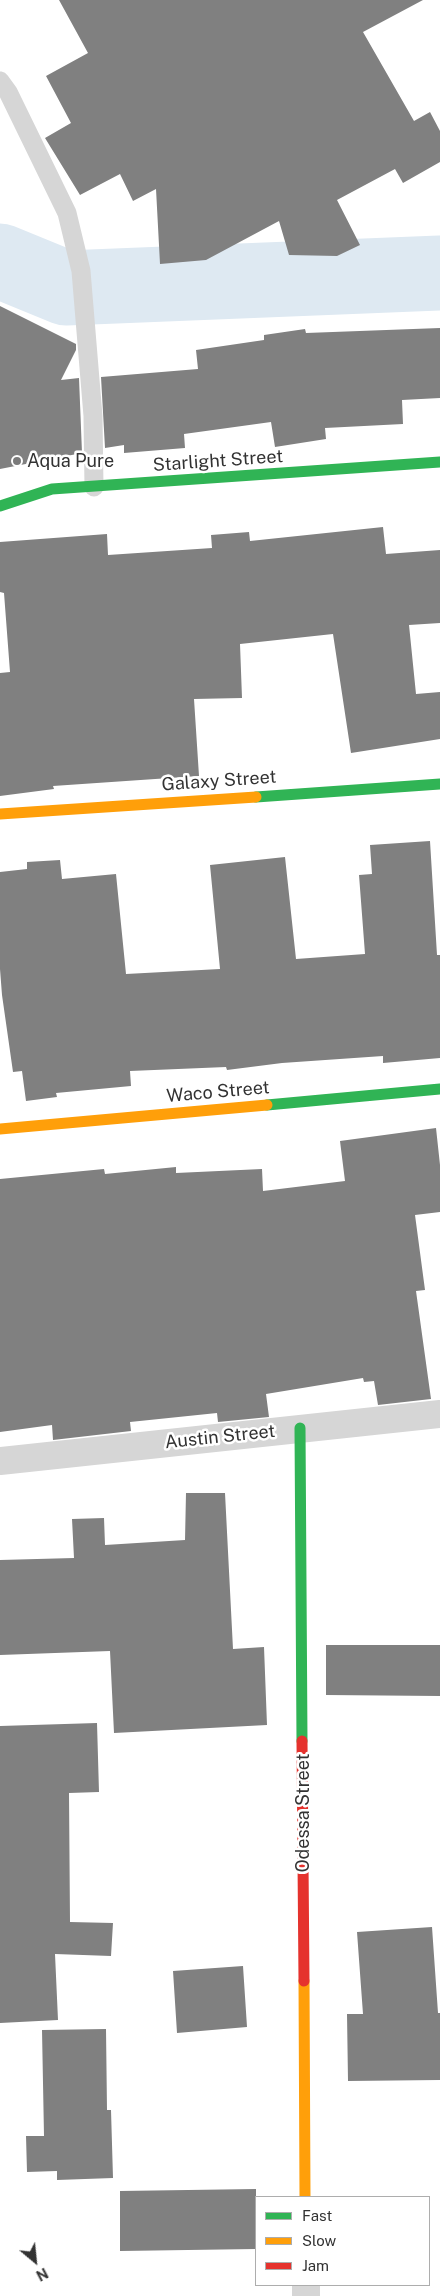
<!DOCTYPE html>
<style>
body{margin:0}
#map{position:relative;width:440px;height:2296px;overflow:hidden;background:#fff;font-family:"Public Sans",sans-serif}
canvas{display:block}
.legend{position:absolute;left:255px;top:2196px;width:175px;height:90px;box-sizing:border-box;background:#fff;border:1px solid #adadad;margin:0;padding:6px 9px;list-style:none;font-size:15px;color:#323232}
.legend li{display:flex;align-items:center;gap:10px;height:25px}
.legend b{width:25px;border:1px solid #adadad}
.north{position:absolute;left:10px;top:2236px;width:50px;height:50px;-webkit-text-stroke:4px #fff;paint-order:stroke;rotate:152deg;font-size:14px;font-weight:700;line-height:20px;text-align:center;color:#323232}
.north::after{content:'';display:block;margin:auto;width:18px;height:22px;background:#323232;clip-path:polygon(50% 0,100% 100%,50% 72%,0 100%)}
</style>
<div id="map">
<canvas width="440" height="2296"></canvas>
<ul class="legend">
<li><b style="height:6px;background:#30b455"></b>Fast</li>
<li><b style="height:6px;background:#ff9f0a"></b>Slow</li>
<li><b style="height:6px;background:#e5322d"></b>Jam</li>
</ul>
<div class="north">N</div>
</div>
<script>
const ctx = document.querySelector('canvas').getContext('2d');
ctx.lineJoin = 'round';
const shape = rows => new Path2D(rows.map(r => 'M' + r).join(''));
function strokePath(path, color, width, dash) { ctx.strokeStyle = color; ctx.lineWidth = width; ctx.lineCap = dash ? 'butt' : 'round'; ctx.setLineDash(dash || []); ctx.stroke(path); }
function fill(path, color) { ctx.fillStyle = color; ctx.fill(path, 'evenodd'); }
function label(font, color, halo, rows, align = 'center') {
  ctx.font = font + ' "Public Sans",sans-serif'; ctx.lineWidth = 5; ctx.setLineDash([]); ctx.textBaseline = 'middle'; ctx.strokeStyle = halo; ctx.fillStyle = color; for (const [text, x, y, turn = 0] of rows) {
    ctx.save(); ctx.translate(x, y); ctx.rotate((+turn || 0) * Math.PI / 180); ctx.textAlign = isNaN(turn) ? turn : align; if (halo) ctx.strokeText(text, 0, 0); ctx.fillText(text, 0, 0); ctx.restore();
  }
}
strokePath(shape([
 [0,261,66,288,440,273]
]), '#dee9f2', 75);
fill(shape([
 [59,0,423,0,363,32,414,121,430,112,440,131,440,162,403,183,395,169,337,200,360,245,337,256,289,255,279,221,206,260,160,264,156,189,133,201,120,174,80,195,45,138,71,123,46,76,88,53],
 [0,306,76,344,76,350,61,380,79,378,82,453,0,469],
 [440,328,440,398,402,400,403,424,325,428,326,439,275,447,271,422,184,434,185,448,124,453,124,445,105,448,101,377,198,369,196,350,264,340,264,335,305,329,306,333],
 [383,527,386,554,440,550,440,623,409,625,416,694,440,692,440,739,351,753,333,634,240,644,242,698,194,699,199,776,53,786,54,789,0,796,0,673,10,672,4,593,0,592,0,542,107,534,108,555,212,548,211,535,249,532,250,541],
 [430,841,437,955,440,955,440,1058,383,1063,383,1056,282,1063,227,1070,226,1067,130,1071,131,1086,56,1093,57,1097,26,1101,22,1071,13,1072,2,995,0,969,0,872,27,869,27,862,60,860,62,879,116,874,126,974,220,969,210,865,285,857,296,959,365,954,359,875,372,874,370,845],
 [436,1128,440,1165,440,1212,415,1215,425,1290,416,1291,431,1399,378,1405,374,1381,364,1382,363,1378,266,1394,269,1417,218,1422,217,1413,130,1422,131,1431,53,1440,52,1425,0,1432,0,1179,104,1169,105,1174,176,1167,176,1173,262,1169,263,1191,345,1181,340,1141],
 [186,1493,225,1493,233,1649,264,1647,267,1725,114,1733,110,1651,0,1655,0,1560,74,1558,72,1519,104,1518,105,1545,185,1540],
 [326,1645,440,1645,440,1696,326,1695],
 [97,1723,99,1792,69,1793,70,1922,113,1923,111,1956,55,1954,58,2020,0,2023,0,1726],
 [432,1927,438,2013,440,2013,440,2080,348,2081,347,2014,363,2014,357,1932],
 [243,1966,247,2027,177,2033,173,1971],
 [106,2029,107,2110,111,2110,113,2178,57,2180,57,2171,27,2172,26,2136,44,2136,42,2030],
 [256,2189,256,2249,120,2251,120,2191]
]), '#808080');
strokePath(shape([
 [0,81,8,92,67,213,81,271,93,416,94,487]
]), '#d6d6d6', 19);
strokePath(shape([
 [0,1461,440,1414],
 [306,2285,306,2296]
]), '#d6d6d6', 28);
strokePath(shape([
 [0,506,52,489,440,462],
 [256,797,440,784],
 [267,1105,440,1089],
 [300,1428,302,1741]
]), '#30b455', 11);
strokePath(shape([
 [0,814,256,797],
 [0,1129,267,1105],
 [304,1981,305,2197]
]), '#ff9f0a', 11);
strokePath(shape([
 [302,1741,304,1981]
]), '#e5322d', 11);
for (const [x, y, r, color] of [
 [17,461,5,"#7a7a7a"]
]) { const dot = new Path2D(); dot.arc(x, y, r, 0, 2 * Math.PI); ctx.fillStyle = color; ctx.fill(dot); strokePath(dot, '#fff', 2); }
label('18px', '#323232', '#fff', [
 ["Aqua Pure",27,461]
], 'left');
label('18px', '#323232', '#fff', [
 ["Starlight Street",218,461,-4],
 ["Galaxy Street",219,781,-4],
 ["Waco Street",218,1092,-5],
 ["Austin Street",220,1437,-6],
 ["Odessa Street",303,1813,-90]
]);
</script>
